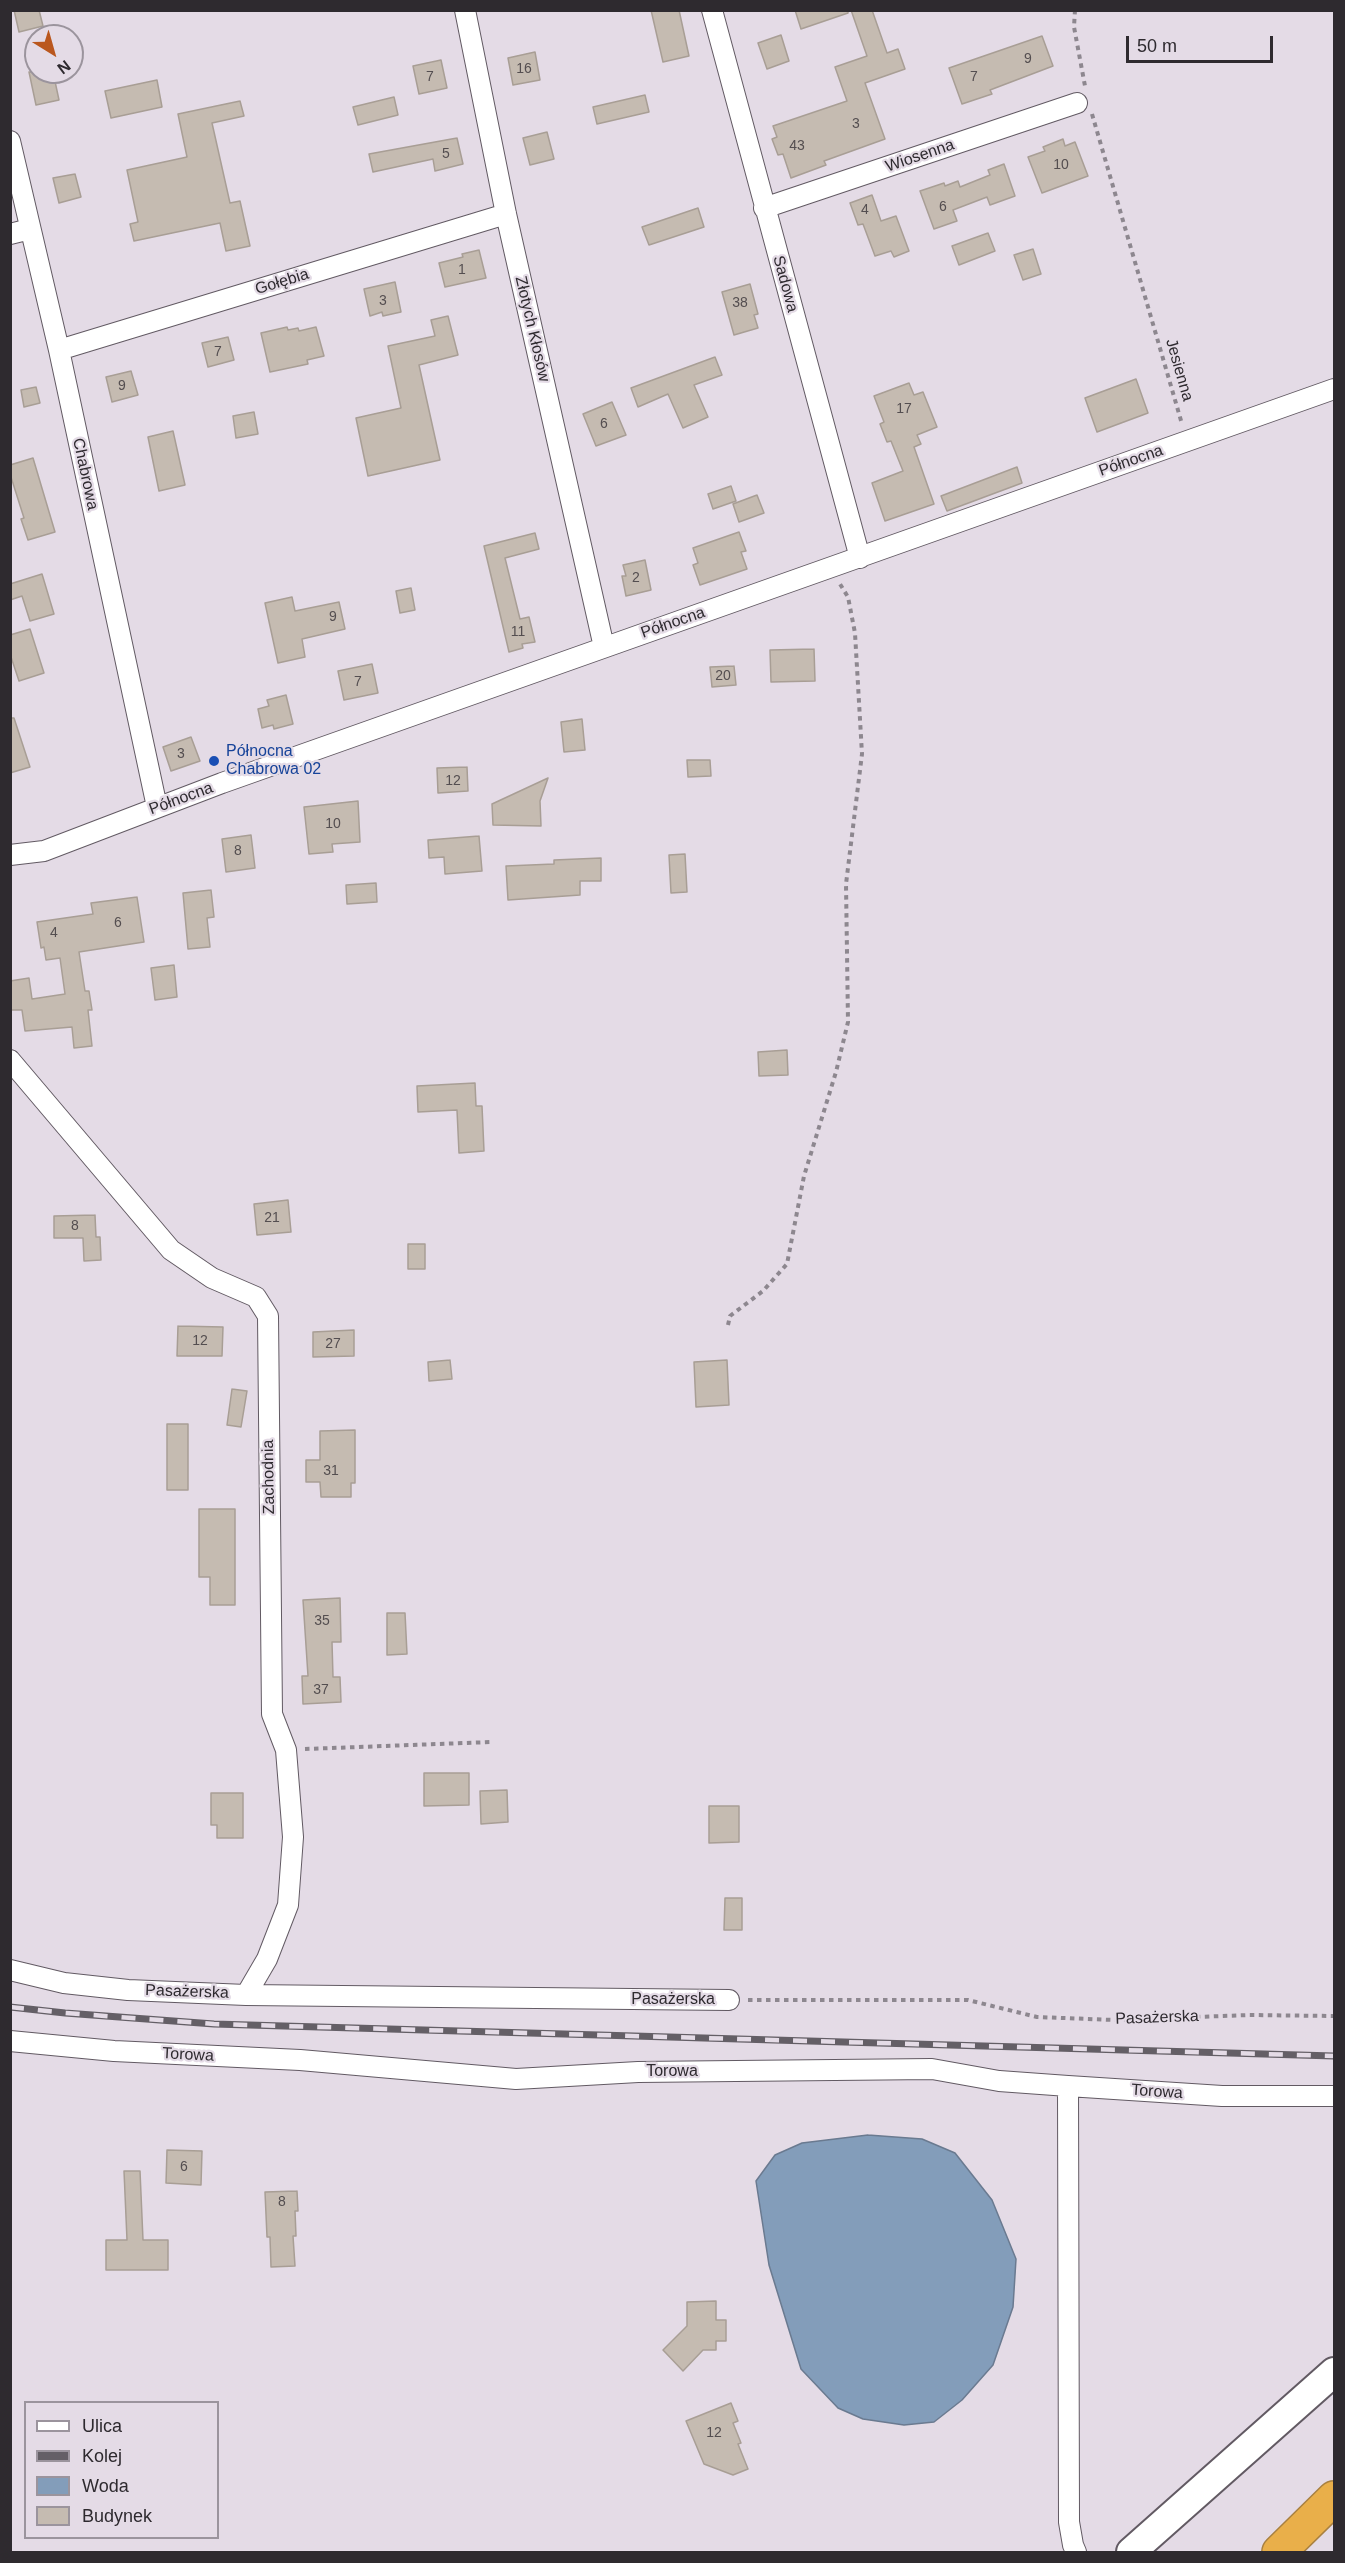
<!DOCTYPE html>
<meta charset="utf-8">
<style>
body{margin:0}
#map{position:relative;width:1345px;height:2563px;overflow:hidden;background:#e4dbe6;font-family:Arial,sans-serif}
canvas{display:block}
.frame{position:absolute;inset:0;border:12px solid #2e2a2f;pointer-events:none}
.legend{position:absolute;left:24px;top:2401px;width:195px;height:138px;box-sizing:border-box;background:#e4dbe6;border:2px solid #9b949d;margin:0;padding:8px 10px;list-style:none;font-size:18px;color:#2e2a2f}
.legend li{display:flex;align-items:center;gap:12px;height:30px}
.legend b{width:30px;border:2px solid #9b949d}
.north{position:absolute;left:24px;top:24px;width:60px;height:60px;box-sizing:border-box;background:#e4dbe6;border:2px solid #9b949d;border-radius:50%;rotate:143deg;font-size:16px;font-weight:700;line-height:24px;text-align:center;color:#2e2a2f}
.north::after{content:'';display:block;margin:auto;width:21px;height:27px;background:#ba571e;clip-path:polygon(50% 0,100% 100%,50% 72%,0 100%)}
.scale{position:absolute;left:1126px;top:36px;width:147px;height:27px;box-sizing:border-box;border:3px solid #2e2a2f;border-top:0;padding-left:8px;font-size:18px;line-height:21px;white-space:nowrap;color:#2e2a2f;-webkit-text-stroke:4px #e4dbe6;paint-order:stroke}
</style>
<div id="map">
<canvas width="1345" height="2563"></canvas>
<div class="frame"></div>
<ul class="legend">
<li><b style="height:8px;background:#fff"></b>Ulica</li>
<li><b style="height:8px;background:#645f66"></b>Kolej</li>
<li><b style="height:16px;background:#839dba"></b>Woda</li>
<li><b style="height:16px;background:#c5bbb1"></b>Budynek</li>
</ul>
<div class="north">N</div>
<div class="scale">50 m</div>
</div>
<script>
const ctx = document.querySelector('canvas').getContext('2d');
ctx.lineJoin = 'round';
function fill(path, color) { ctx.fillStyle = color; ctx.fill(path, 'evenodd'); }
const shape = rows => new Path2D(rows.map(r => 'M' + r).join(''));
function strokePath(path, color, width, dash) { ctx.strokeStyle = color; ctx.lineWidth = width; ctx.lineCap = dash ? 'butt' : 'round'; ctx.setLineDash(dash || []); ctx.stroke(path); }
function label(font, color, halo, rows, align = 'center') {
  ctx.font = font + ' Arial,sans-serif'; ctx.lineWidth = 4.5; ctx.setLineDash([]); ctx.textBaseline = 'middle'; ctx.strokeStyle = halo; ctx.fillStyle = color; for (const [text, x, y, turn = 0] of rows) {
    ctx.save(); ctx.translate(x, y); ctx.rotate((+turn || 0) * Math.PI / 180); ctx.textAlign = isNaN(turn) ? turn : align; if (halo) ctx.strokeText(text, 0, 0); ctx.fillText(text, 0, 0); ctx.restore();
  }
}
const water = shape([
 [868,2135,922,2139,955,2153,992,2200,1016,2259,1013,2307,993,2365,962,2400,934,2422,904,2425,863,2419,838,2408,801,2369,769,2265,756,2181,775,2155,802,2143,868,2135]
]);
fill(water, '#839dba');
strokePath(water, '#6a7a90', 1.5);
const building = shape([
 [14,10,39,10,43,26,19,32,14,10],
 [651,10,679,10,689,56,663,62,651,10],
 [795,10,848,11,848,13,801,29,795,10],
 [851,10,872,10,887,53,898,49,905,69,865,83,885,139,824,161,826,165,791,178,783,154,778,155,772,139,777,137,773,126,847,101,835,67,867,56,851,10],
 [781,35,789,61,767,69,758,43,781,35],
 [1042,36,1053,66,990,90,992,94,962,104,949,68,1042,36],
 [535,52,540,80,513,85,508,58,535,52],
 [441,60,447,88,419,94,413,66,441,60],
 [29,72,53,72,59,100,36,105,29,72],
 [157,80,162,107,111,118,105,91,157,80],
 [645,95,649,112,597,124,593,107,645,95],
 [394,97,398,115,358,125,353,107,394,97],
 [240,101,244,116,212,123,230,203,240,201,250,246,226,251,220,223,134,241,130,224,138,222,127,170,187,157,178,114,240,101],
 [547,132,554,159,530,165,523,138,547,132],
 [457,138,463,164,435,171,433,159,373,172,369,154,457,138],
 [1063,139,1065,146,1075,142,1088,176,1042,193,1028,157,1045,151,1043,147,1063,139],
 [1004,164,1015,196,990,205,987,197,953,210,957,221,934,229,920,191,944,183,945,186,958,181,960,187,990,175,988,170,1004,164],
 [75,174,81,197,59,203,53,178,75,174],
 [872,195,881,221,896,216,909,251,894,257,891,251,875,256,863,224,858,225,850,203,872,195],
 [698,208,704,227,649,245,642,227,698,208],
 [988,233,995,251,959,265,952,246,988,233],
 [1033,249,1041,274,1023,280,1014,255,1033,249],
 [479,250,486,278,445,287,439,263,463,257,462,254,479,250],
 [395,282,401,312,383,316,382,312,370,316,364,289,395,282],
 [750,284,758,314,754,315,758,328,734,335,722,292,750,284],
 [448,316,458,355,419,365,440,460,368,476,356,418,401,408,388,346,435,336,431,320,448,316],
 [287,327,288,330,298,328,299,331,316,327,324,356,307,360,308,364,270,372,261,333,287,327],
 [228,337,234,360,208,367,202,343,228,337],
 [715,357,722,375,694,385,708,417,683,428,668,394,638,407,631,388,715,357],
 [131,371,138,395,112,402,106,377,131,371],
 [1136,379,1148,413,1097,432,1085,398,1136,379],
 [909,383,914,395,923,392,937,427,917,435,921,444,914,447,934,504,885,521,872,483,903,471,891,441,887,442,880,424,884,422,874,396,909,383],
 [36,387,40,403,24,407,21,390,36,387],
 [612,402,626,435,596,446,583,414,612,402],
 [254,412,258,434,236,438,233,416,254,412],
 [173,431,185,485,159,491,148,437,173,431],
 [33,458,55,532,28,540,21,519,24,518,10,474,10,465,33,458],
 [1017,467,1022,483,947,511,941,496,1017,467],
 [731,486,736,501,713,509,708,494,731,486],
 [757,495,764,513,739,522,733,504,757,495],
 [739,532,746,551,741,552,747,569,700,585,693,565,698,563,693,548,739,532],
 [535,533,539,549,505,558,520,619,529,617,535,642,522,644,523,648,509,652,484,546,535,533],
 [645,560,651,590,626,596,622,576,626,576,623,565,645,560],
 [42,574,54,614,30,621,22,596,10,600,10,584,42,574],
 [411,588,415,610,400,613,396,591,411,588],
 [292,597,295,611,339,602,345,629,302,639,305,657,278,663,265,603,292,597],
 [30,629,44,673,19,681,10,654,10,635,30,629],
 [814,649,815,681,771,682,770,650,814,649],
 [372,664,378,693,344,700,338,671,372,664],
 [734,666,736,685,712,687,710,667,734,666],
 [286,695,293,724,274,729,273,725,262,728,258,709,269,706,267,700,286,695],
 [10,718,14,718,30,767,10,773,10,718],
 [582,719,585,750,564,752,561,722,582,719],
 [191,737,200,761,171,771,163,747,191,737],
 [687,760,710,760,711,776,688,777,687,760],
 [467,767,468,791,438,793,437,768,467,767],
 [548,778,540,801,541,826,493,825,492,804,548,778],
 [358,801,360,842,332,844,333,852,309,854,304,807,358,801],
 [251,835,255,868,226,872,222,839,251,835],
 [479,836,482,871,445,874,444,857,429,858,428,840,479,836],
 [685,854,687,892,671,893,669,855,685,854],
 [601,858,601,881,580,881,580,895,508,900,506,866,554,864,554,860,601,858],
 [376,883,377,902,347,904,346,885,376,883],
 [211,890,214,917,207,918,210,947,188,949,183,893,211,890],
 [137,897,144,942,79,952,85,991,89,991,92,1010,88,1010,92,1046,74,1048,72,1027,25,1031,22,1010,10,1010,10,981,29,978,32,999,65,994,60,958,46,960,44,947,41,948,37,922,93,914,91,903,137,897],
 [174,965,177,997,155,1000,151,968,174,965],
 [787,1050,788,1075,759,1076,758,1052,787,1050],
 [475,1083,476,1106,482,1106,484,1151,459,1153,457,1110,418,1112,417,1086,475,1083],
 [288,1200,291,1232,257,1235,254,1204,288,1200],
 [95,1215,96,1237,100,1237,101,1260,84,1261,83,1238,54,1238,54,1216,95,1215],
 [408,1244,425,1244,425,1269,408,1269,408,1244],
 [178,1326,223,1327,222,1356,177,1356,178,1326],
 [354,1330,354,1356,313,1357,313,1332,354,1330],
 [450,1360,452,1379,429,1381,428,1362,450,1360],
 [727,1360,729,1405,696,1407,694,1362,727,1360],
 [232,1389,247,1391,241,1427,227,1425,232,1389],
 [167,1424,188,1424,188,1490,167,1490,167,1424],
 [355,1430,355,1483,351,1483,351,1497,321,1497,320,1482,306,1482,306,1460,320,1460,320,1431,355,1430],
 [199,1509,235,1509,235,1605,210,1605,210,1577,199,1577,199,1509],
 [340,1598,341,1642,332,1642,333,1677,340,1677,341,1702,303,1704,302,1676,308,1676,303,1600,340,1598],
 [387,1613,405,1613,407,1654,387,1655,387,1613],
 [424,1773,469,1773,469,1805,424,1806,424,1773],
 [507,1790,508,1822,481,1824,480,1791,507,1790],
 [211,1793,243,1793,243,1838,217,1838,217,1825,211,1825,211,1793],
 [709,1806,739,1806,739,1842,709,1843,709,1806],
 [725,1898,742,1898,742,1930,724,1930,725,1898],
 [167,2150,202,2151,201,2185,166,2183,167,2150],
 [124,2171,140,2171,143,2240,168,2240,168,2270,106,2270,106,2240,127,2240,124,2171],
 [297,2191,298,2211,295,2211,296,2236,293,2236,295,2266,271,2267,270,2237,267,2237,265,2192,297,2191],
 [716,2301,716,2320,726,2320,726,2341,716,2341,716,2350,703,2350,683,2371,663,2350,687,2326,687,2302,716,2301],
 [731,2403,738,2421,733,2423,741,2443,738,2444,748,2469,733,2475,704,2464,686,2421,731,2403]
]);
fill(building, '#c5bbb1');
strokePath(building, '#a89e95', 1.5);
const street = shape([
 [465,10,506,214,604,647],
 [712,10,860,558],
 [10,141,59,350,157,807],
 [764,208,1077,103],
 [10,234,30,229],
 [59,350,506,214],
 [10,855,44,851,222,783,1334,389],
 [10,1060,171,1250,212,1278,256,1297,268,1316,272,1714,286,1750,293,1837,288,1905,267,1959,246,1995],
 [10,1970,64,1983,128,1990,246,1995,729,2000],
 [10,2041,114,2051,300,2060,516,2079,638,2072,932,2069,999,2081,1068,2086,1222,2096,1334,2096],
 [1068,2086,1069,2522,1073,2545,1076,2552]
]);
const secondary = shape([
 [1131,2552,1334,2372]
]);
const highway = shape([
 [1279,2552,1334,2498]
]);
strokePath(street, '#625a63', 22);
strokePath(secondary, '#625a63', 32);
strokePath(highway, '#a88041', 36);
strokePath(shape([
 [1075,10,1074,27,1085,86],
 [1092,114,1182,424],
 [728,1325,730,1316,763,1291,787,1264,804,1176,836,1072,848,1022,846,884,862,754,855,633,848,597,840,584],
 [305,1749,491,1742],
 [748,2000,968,2000,1037,2017,1115,2020,1249,2015,1334,2016]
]), '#8d878f', 4, [4.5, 4.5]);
strokePath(street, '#fff', 20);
strokePath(secondary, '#fff', 28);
strokePath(highway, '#e9af4a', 33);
const rail = shape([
 [10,2007,65,2013,214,2024,1334,2056]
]);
strokePath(rail, '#645f66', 7);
strokePath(rail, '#e4dbe6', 4.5, [14]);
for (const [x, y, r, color] of [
 [214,761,6,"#1a4fb4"]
]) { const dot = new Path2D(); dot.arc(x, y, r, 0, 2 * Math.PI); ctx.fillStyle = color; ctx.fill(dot); strokePath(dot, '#e4dbe6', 2); }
label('14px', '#544e50', null, [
 ["9",1028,59],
 ["16",524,69],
 ["7",430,77],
 ["7",974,77],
 ["3",856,124],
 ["43",797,146],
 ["5",446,154],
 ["10",1061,165],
 ["6",943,207],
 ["4",865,210],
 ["1",462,270],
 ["3",383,301],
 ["38",740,303],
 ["7",218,352],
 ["9",122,386],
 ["17",904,409],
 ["6",604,424],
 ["2",636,578],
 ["9",333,617],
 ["11",518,632],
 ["20",723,676],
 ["7",358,682],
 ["3",181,754],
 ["12",453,781],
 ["10",333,824],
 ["8",238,851],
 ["6",118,923],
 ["4",54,933],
 ["21",272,1218],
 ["8",75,1226],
 ["12",200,1341],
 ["27",333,1344],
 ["31",331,1471],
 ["35",322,1621],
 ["37",321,1690],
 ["6",184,2167],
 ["8",282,2202],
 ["12",714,2433]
]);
label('16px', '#2e2a2f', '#e4dbe6', [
 ["Wiosenna",920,156,-19],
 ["Gołębia",282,282,-17],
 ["Sadowa",785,284,75],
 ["Złotych Kłosów",532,329,77],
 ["Jesienna",1179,370,74],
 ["Północna",1131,461,-19],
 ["Chabrowa",85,474,78],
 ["Północna",673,623,-19],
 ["Północna",181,799,-20],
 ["Zachodnia",269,1477,-91],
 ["Pasażerska",187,1992,2],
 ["Pasażerska",673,2000],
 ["Pasażerska",1157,2018,-2],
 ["Torowa",188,2055,3],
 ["Torowa",672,2072],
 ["Torowa",1157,2092,4]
]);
label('16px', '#164399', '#e4dbe6', [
 ["Północna",226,752],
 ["Chabrowa 02",226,770]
], 'left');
</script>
